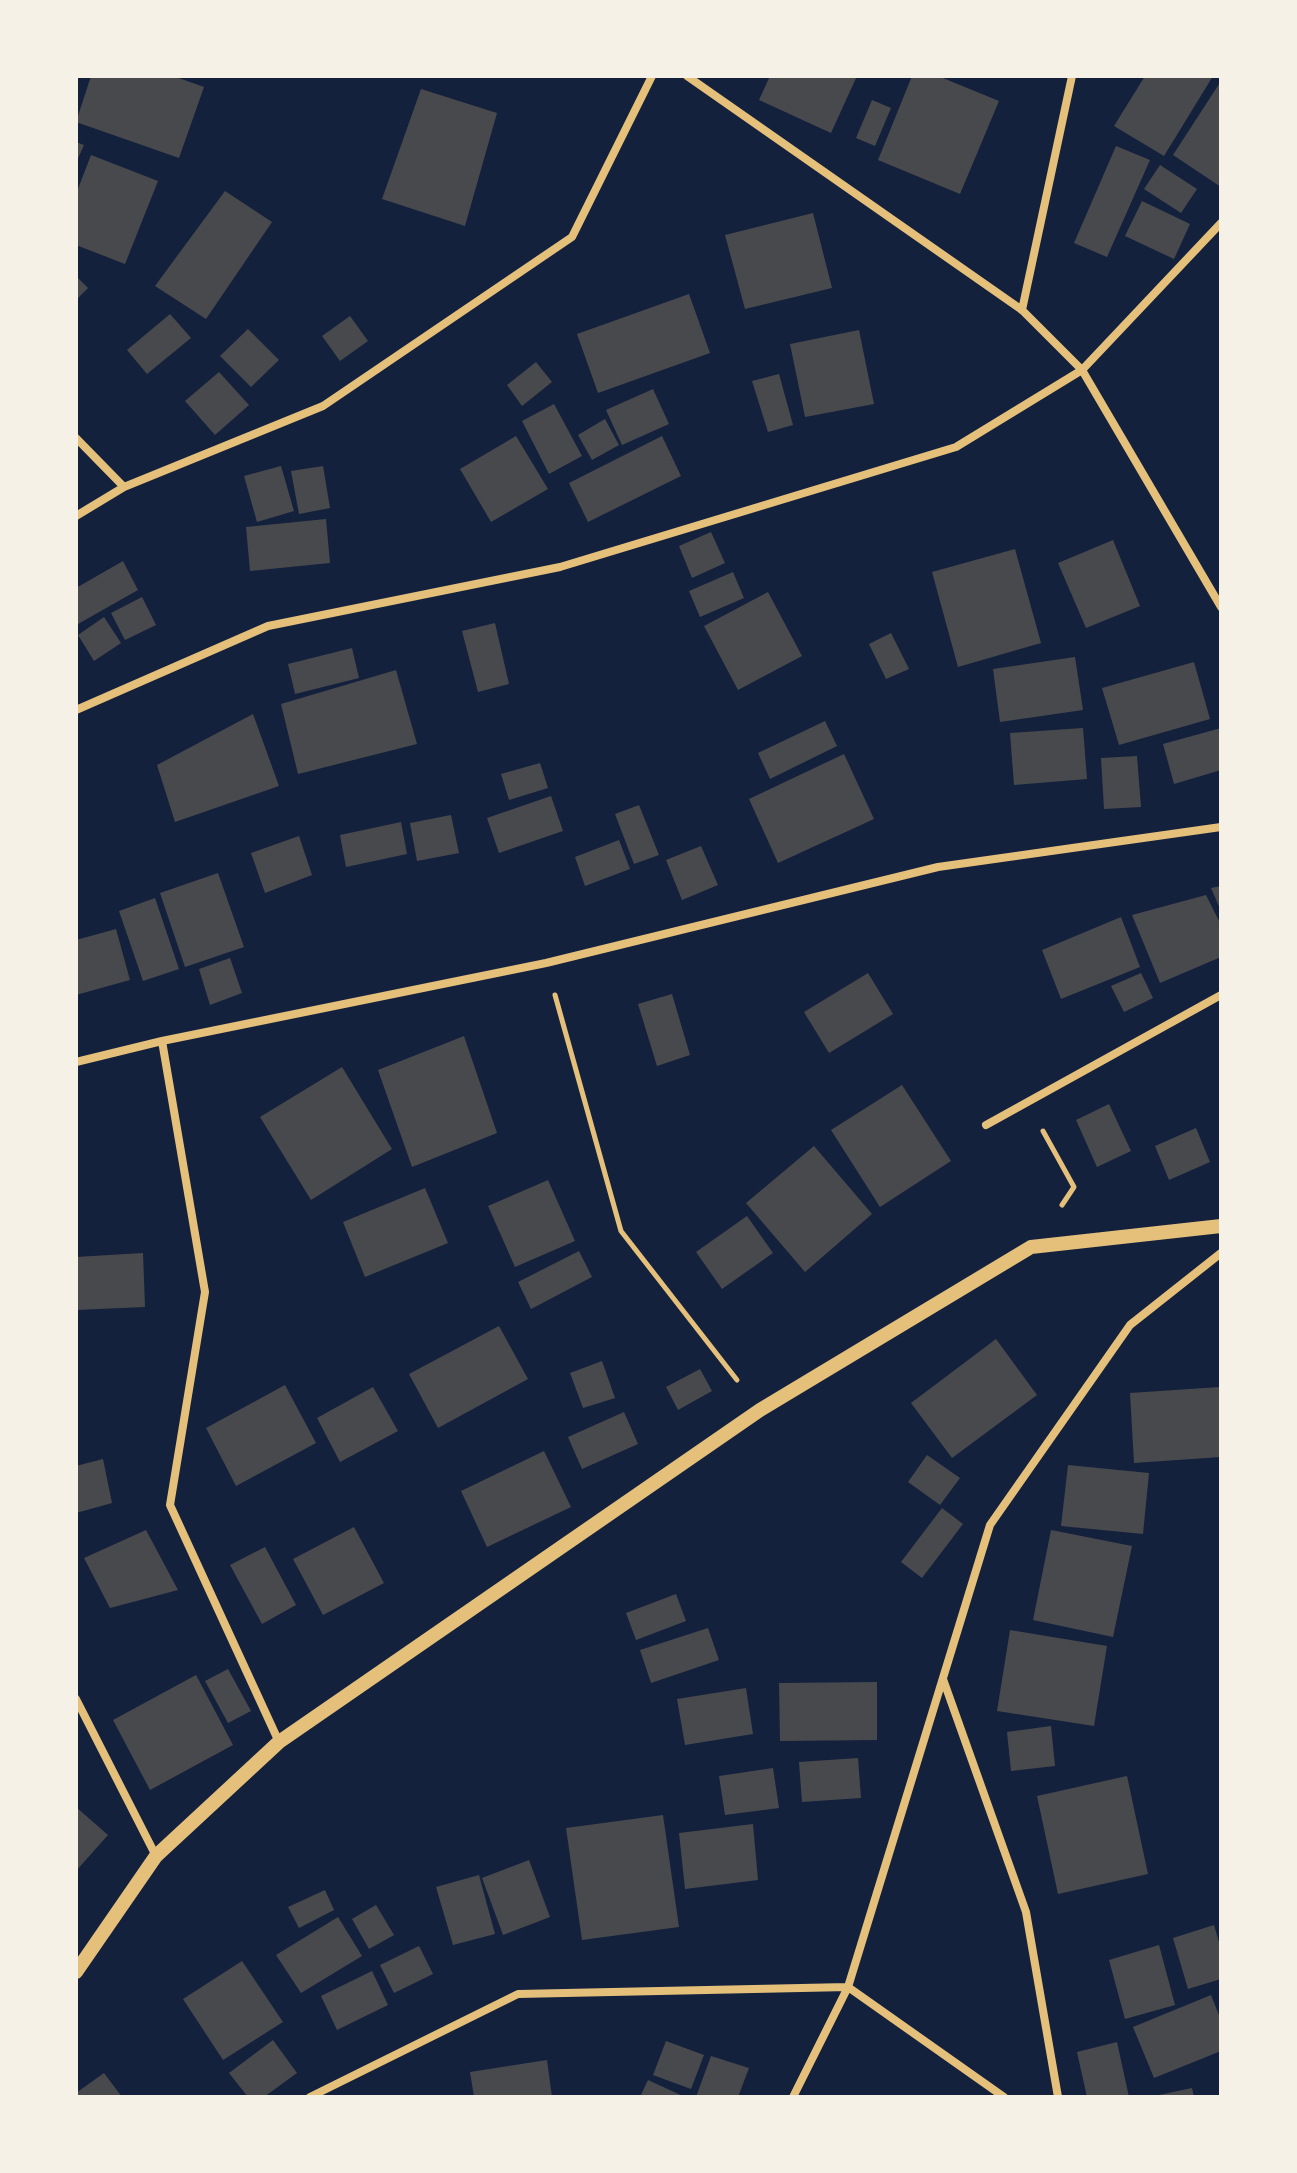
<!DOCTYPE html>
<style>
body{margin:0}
#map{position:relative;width:1297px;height:2173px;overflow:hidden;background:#14213d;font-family:"Fira Sans Condensed",sans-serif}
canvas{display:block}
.frame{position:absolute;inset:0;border:78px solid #f6f1e7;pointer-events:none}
</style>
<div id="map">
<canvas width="1297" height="2173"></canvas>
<div class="frame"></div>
</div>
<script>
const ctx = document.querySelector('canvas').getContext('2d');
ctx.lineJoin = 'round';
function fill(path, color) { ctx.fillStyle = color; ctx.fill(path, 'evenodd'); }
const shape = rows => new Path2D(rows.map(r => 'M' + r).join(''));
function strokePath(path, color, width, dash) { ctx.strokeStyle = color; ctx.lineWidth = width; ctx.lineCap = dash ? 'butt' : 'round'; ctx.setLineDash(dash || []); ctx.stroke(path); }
fill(shape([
 [91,76,173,76,204,87,179,158,76,122],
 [770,76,857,76,831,133,759,100],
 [912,76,938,76,999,101,960,194,878,160],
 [1145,76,1213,76,1164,156,1114,126],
 [1221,81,1221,187,1173,155],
 [421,89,497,113,465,226,382,199],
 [872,100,891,108,875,146,856,138],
 [76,142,84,145,76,163],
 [1116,146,1150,160,1107,257,1074,243],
 [91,155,158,181,125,264,76,245,76,194],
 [1160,165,1197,189,1181,213,1144,189],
 [225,191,272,222,206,319,155,286],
 [1142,201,1190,224,1174,259,1125,236],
 [813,213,832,288,745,309,725,235],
 [76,276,88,288,76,300],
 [689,294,710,353,598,393,577,334],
 [170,314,191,338,147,374,127,350],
 [350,316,368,341,340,361,322,336],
 [248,329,279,360,251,387,220,356],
 [859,330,874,404,805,417,790,344],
 [536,362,552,382,522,406,507,385],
 [219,372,249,405,215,435,185,401],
 [779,374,793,425,768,432,752,381],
 [653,389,669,424,622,445,606,410],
 [554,404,582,456,549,474,522,421],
 [605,419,619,445,592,460,578,435],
 [516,436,548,489,491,522,460,469],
 [662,436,681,476,588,522,569,483],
 [281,466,294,511,257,522,244,476],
 [323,466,330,508,299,514,291,471],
 [326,519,330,563,250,571,246,527],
 [711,532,725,563,692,578,679,546],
 [1113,540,1140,606,1086,628,1058,563],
 [1015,549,1041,643,958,667,932,572],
 [123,561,138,590,78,624,76,588],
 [733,572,744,598,700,617,689,591],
 [768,592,802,656,738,690,704,626],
 [142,597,156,625,125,640,111,613],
 [104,617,121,643,94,661,78,635],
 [495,623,509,684,478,692,462,631],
 [891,633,909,669,886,679,869,644],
 [352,648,359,678,295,694,288,664],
 [1075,657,1083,710,1000,722,993,669],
 [1194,662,1210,719,1119,745,1102,688],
 [396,670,417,744,298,774,281,704],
 [253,714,279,786,175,822,157,765],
 [825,721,837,746,770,779,758,753],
 [1083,728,1087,779,1014,785,1010,733],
 [1221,728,1221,770,1174,784,1163,744],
 [844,754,874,819,778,863,749,799],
 [1137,756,1141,807,1104,809,1101,758],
 [540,763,548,788,509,800,501,774],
 [551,796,563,831,499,853,487,818],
 [639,805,659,855,634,864,615,814],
 [451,815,459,853,417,861,410,823],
 [401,822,407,854,346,867,340,835],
 [299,836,312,875,265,893,251,853],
 [619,840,630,869,585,886,575,857],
 [701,846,718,885,682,900,666,860],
 [218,873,244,947,185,967,160,893],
 [1221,886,1221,911,1211,888],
 [1206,895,1221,925,1221,957,1160,983,1132,915],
 [155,898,179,969,143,981,119,911],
 [1121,917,1140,967,1061,999,1042,950],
 [116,929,130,980,76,995,76,940],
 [230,958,242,993,210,1005,199,969],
 [868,973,893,1014,829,1053,804,1012],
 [1141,973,1153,998,1124,1012,1111,986],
 [672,994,690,1055,657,1066,638,1004],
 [464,1036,497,1133,412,1167,378,1070],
 [342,1067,392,1149,311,1200,260,1117],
 [902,1085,951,1161,880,1207,831,1130],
 [1109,1104,1131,1151,1097,1167,1076,1120],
 [1196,1128,1210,1162,1169,1180,1155,1146],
 [814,1146,872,1214,805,1272,746,1203],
 [548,1180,575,1241,515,1267,488,1206],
 [425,1188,448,1243,365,1277,343,1222],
 [747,1216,773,1253,722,1289,696,1252],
 [579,1251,592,1277,531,1309,518,1282],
 [143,1253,145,1307,76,1310,76,1257],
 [499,1326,528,1379,438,1428,409,1374],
 [996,1339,1037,1395,952,1458,911,1403],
 [602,1361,615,1398,583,1408,570,1373],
 [700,1369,712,1391,678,1410,666,1387],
 [285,1385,316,1443,236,1486,206,1428],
 [373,1387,398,1431,340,1462,317,1418],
 [1220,1387,1221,1457,1134,1463,1130,1393],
 [624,1412,638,1444,582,1469,568,1437],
 [544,1451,571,1507,487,1547,461,1491],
 [927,1455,960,1478,940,1505,908,1482],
 [103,1459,112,1503,76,1513,76,1466],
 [1068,1465,1149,1473,1143,1534,1061,1526],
 [942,1508,963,1524,922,1578,901,1562],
 [354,1527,384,1583,323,1615,293,1559],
 [146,1530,178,1590,110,1608,84,1558],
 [1051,1530,1132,1546,1113,1637,1033,1620],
 [265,1547,296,1605,262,1624,230,1565],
 [676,1594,686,1621,636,1640,626,1613],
 [708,1628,719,1660,651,1683,640,1650],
 [1010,1630,1107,1646,1094,1726,997,1711],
 [228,1669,251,1711,228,1723,205,1681],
 [196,1675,233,1745,150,1790,113,1720],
 [877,1682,877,1740,780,1741,779,1683],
 [746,1688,753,1734,685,1745,677,1699],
 [1051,1726,1055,1766,1011,1771,1007,1732],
 [858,1758,861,1798,802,1802,799,1762],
 [773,1768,779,1808,725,1815,719,1776],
 [1127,1776,1148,1874,1058,1894,1037,1796],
 [76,1807,108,1835,76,1871],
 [663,1815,679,1927,582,1940,566,1828],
 [753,1824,758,1880,685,1889,679,1833],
 [529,1860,550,1917,503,1935,482,1878],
 [479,1875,495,1934,453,1945,436,1887],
 [325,1890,334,1910,299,1928,288,1907],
 [376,1905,394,1935,369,1949,352,1919],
 [338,1917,362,1956,301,1993,276,1955],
 [1214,1925,1221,1949,1221,1979,1188,1989,1173,1938],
 [1159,1945,1175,2005,1125,2019,1109,1960],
 [419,1946,433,1974,394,1993,380,1965],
 [242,1961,283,2022,223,2060,183,1999],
 [372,1971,388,2005,337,2030,321,1996],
 [1211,1995,1221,2020,1221,2051,1154,2078,1133,2027],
 [273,2040,297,2073,264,2097,248,2097,229,2073],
 [666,2041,704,2055,691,2089,653,2075],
 [1117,2042,1129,2097,1087,2097,1077,2052],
 [711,2056,749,2068,738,2097,696,2097],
 [547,2060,552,2097,474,2097,470,2072],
 [104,2073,122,2097,76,2097,76,2093],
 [648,2080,685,2097,640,2097],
 [1192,2088,1194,2097,1154,2097,1154,2096]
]), '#48494c');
strokePath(shape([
 [555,995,621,1231,737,1380],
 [1043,1131,1074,1187,1062,1205]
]), '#e5c07b', 5);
strokePath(shape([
 [687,76,1022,310,1082,370,1221,607],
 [1022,310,1072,76],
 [76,438,124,487],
 [76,516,124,487,323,406,572,237,652,76],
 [76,710,268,626,560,567,956,447,1082,370,1221,223],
 [162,1041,205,1292,170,1505,279,1742],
 [76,1062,162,1041,546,963,938,867,1221,827],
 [986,1125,1221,995],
 [943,1679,1026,1912,1058,2097],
 [76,1699,156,1856],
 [310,2097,518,1994,848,1987,1004,2097],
 [793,2097,848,1987,990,1525,1130,1325,1221,1253]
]), '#e5c07b', 8);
strokePath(shape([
 [76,1972,156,1856,279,1742,760,1410,1031,1247,1221,1226]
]), '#e5c07b', 14);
</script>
